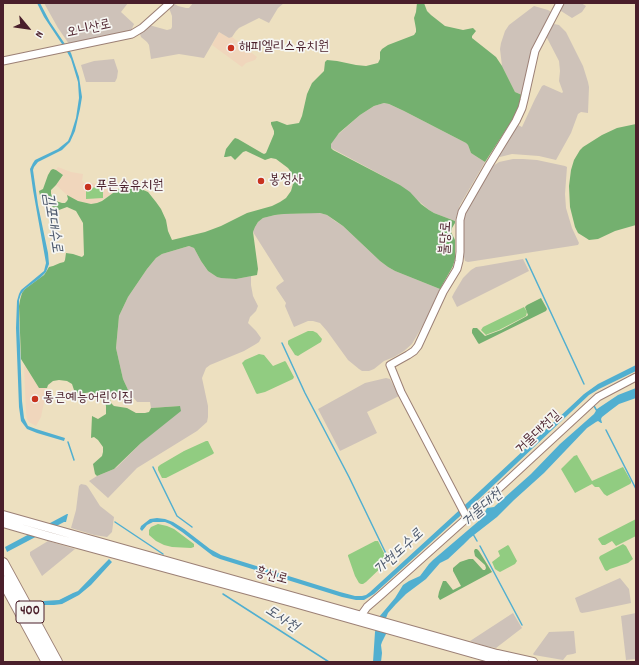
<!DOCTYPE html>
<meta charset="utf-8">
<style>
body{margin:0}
#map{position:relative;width:639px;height:665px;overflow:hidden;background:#ede0c0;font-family:Dekko,sans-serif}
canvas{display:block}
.frame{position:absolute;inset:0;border:4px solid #4a1f2b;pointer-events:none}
.north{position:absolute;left:8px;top:8px;width:40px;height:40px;-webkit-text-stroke:3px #f6f6f2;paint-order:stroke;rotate:119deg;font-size:11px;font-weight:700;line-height:16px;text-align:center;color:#4a1f2b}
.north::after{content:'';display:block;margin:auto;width:14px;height:18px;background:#4a1f2b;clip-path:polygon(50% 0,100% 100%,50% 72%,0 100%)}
</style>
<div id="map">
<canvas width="639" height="665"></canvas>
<div class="frame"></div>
<div class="north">N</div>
</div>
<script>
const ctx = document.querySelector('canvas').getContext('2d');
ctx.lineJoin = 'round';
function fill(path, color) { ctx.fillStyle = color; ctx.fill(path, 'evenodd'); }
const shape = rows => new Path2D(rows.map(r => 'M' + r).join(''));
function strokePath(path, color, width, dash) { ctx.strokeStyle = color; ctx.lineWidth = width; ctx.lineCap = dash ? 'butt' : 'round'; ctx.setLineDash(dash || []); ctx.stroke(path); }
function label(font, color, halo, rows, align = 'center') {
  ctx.font = font + ' Dekko,"Poor Story",sans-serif'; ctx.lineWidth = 3.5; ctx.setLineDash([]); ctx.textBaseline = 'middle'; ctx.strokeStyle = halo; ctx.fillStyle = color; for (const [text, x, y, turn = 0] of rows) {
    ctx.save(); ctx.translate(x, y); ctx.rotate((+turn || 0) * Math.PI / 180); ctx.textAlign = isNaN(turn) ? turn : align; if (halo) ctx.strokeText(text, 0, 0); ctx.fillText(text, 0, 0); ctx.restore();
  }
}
fill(shape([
 [219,32,229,38,232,37,257,57,255,60,246,63,242,67,212,45],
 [58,167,71,172,83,174,82,181,85,183,117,184,117,189,113,193,97,203,91,204,78,201,67,195,56,185,63,176,56,170],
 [25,366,39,388,47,388,41,417,36,426,29,422,27,419,26,412,24,367]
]), '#f0d6bc');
fill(shape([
 [44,3,128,3,121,12,134,24,131,31,79,43,69,44,58,28],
 [173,3,178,6,186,8,189,8,193,3,284,3,278,8,269,23,259,18,239,28,236,31,232,37,229,38,219,32,204,58,179,54,151,59,149,45,147,42,141,37,140,34,141,32,149,25,167,30,171,29,172,27,172,16,169,8],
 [563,3,581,3,586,6,582,12,572,18,561,11,560,9],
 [534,6,548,10,551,12,551,14,522,95,515,92,502,66,500,49,501,43,505,31,509,25],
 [554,24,559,25,566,32,583,66,588,82,589,87,588,113,581,112,578,114,571,133,556,160,539,156,512,154,500,157,498,155,516,124,522,127,535,99,542,86,544,85,562,93,563,92,559,81,560,71,559,61,546,36,552,25],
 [114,59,118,71,117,78,115,82,86,82,81,65,94,61],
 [384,103,389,104,404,111,466,143,468,145,471,153,474,155,485,162,460,205,455,221,434,213,429,210,400,185,331,148,331,144,334,138,360,115,374,106],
 [513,159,523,159,537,160,565,166,567,167,565,194,566,208,572,228,579,243,578,245,468,262,465,261,463,253,463,217,490,168,499,162],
 [310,213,320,213,327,215,335,221,343,226,380,261,388,267,395,271,440,289,423,325,412,344,404,351,394,357,384,361,374,369,369,371,362,371,359,369,348,360,327,331,320,323,313,321,308,321,294,327,285,306,286,303,276,288,277,286,284,281,253,232,255,227,258,222,263,218,275,215,284,214],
 [189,246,194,248,201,261,208,271,217,277,236,279,251,276,251,285,253,296,258,306,256,311,250,317,248,323,256,331,261,338,259,342,256,344,244,351,210,365,206,368,202,378,208,406,208,417,207,422,197,431,137,468,108,498,89,481,97,476,114,469,117,467,141,443,153,432,180,406,151,408,150,402,137,402,129,392,123,379,116,348,119,316,128,297,147,269,156,258,162,254],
 [523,259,529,271,457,307,452,297,454,293,463,278,471,270,476,267,483,266],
 [386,378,390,379,399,396,367,412,377,433,340,451,318,409,365,383],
 [81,484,86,485,88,487,100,506,114,517,112,532,107,537,94,535,71,528,76,510,79,486],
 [48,541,75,549,42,576,30,555,30,552],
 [620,578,629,589,631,603,588,612,582,613,580,612,576,601,575,598],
 [513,613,522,628,496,648,485,646,470,641],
 [636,613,636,659,626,660,621,616],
 [574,631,576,653,573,654,567,655,563,660,534,655,533,654,549,632]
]), '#cec2b9');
fill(shape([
 [103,187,103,198,86,199,86,188],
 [524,307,527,312,526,316,499,330,488,334,486,335,481,330,483,327],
 [308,331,313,331,317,333,322,339,321,342,301,354,298,356,295,355,288,344,288,341,289,340],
 [259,354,264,355,273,366,285,361,286,362,294,377,293,379,265,392,257,394,256,393,242,363,245,360],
 [206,441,208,441,214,453,213,454,166,478,162,478,158,470,158,467,160,465,184,451],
 [577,455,578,457,592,481,623,467,631,481,631,483,630,484,607,496,604,494,599,487,595,487,592,484,575,493,561,469,574,456],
 [636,519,636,536,616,546,612,541,605,545,602,545,598,539,599,538],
 [158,524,167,526,174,529,194,544,194,547,191,548,172,547,164,545,156,541,149,535,149,530,151,527],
 [375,541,378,541,388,561,366,582,363,584,361,584,359,583,355,576,348,556,348,555],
 [623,544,626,546,633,559,628,563,610,569,607,571,605,570,599,558,600,556],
 [508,545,509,546,517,561,515,564,500,572,498,571,495,569,492,562,500,556,498,551]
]), '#91cc81');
fill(shape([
 [417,3,424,3,427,11,431,15,445,26,463,30,473,28,476,31,472,36,472,38,496,57,502,66,515,92,522,95,516,114,511,122,485,162,474,155,471,153,468,145,466,143,404,111,389,104,384,103,374,106,360,115,339,133,331,144,331,148,333,150,400,185,410,192,421,204,429,210,434,213,455,221,455,223,452,228,451,232,455,240,455,259,453,266,440,289,395,271,388,267,380,261,343,226,327,215,320,213,284,214,275,215,263,218,258,222,255,227,253,232,258,269,257,275,236,279,221,278,217,277,208,271,201,261,194,248,189,246,162,254,156,258,147,269,128,297,119,316,116,348,123,379,129,392,122,397,111,395,109,396,111,403,114,406,127,408,136,413,145,413,149,412,151,408,180,406,181,411,141,443,114,469,97,476,95,474,93,464,102,456,103,452,103,447,98,440,94,437,91,438,92,416,98,419,106,414,106,406,104,399,102,397,92,392,79,394,74,390,72,384,67,381,59,380,53,381,48,385,47,388,39,388,21,359,19,306,20,300,22,293,25,289,44,275,46,272,49,267,53,266,60,263,64,262,65,260,66,253,73,254,82,257,84,255,83,223,76,211,67,207,59,210,47,204,42,204,39,191,43,189,48,175,51,170,53,169,56,170,63,175,56,185,51,190,51,194,53,198,56,201,62,203,65,203,67,201,68,199,67,195,78,201,91,204,97,203,102,201,113,193,117,189,123,190,135,188,141,189,148,192,156,202,161,209,166,220,168,231,172,240,205,232,221,226,247,213,272,206,280,202,286,198,291,191,293,184,293,178,291,172,288,168,276,159,271,158,265,160,246,151,243,152,235,160,231,156,226,157,224,157,226,149,233,140,235,138,238,139,262,153,264,154,266,153,274,134,274,131,271,124,271,122,277,121,287,125,299,123,302,116,307,94,312,83,324,71,325,62,327,60,337,61,356,65,366,66,378,63,380,59,380,52,382,49,388,45,414,35,416,32,416,29,414,18,416,12],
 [636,124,636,225,615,231,598,239,589,240,586,238,578,233,575,227,570,207,569,186,571,170,574,160,580,150,583,147,602,135,617,128],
 [541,298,546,307,547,309,546,311,481,343,479,344,478,343,472,333,472,330,473,328,477,328,485,336,501,330,527,316,528,315,525,307,527,305],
 [475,549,477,549,479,551,492,572,440,600,438,597,439,592,443,581,446,581,453,590,461,586,453,571,453,568,460,562,469,559,473,559,483,570,485,570,486,568,485,565,475,556,474,551]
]), '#74b06f');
fill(shape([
 [37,3,40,3,50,22,71,53,79,77,82,97,80,109,75,131,70,142,62,150,38,162,34,167,33,170,38,205,48,253,49,264,46,272,40,278,25,289,21,294,19,300,19,318,22,401,24,418,28,426,36,429,65,438,64,441,37,433,27,429,21,421,19,407,16,328,17,301,19,294,21,290,44,271,46,263,33,190,30,169,33,163,35,160,58,149,68,141,71,134,76,118,79,98,78,82,71,59,66,50,44,17],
 [636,365,636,371,599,389,589,395,479,499,374,594,364,600,356,600,342,597,220,559,213,556,182,532,170,524,165,522,153,522,147,525,142,531,140,529,141,526,150,519,157,518,165,519,173,522,184,529,210,549,221,555,340,592,355,596,362,596,366,595,370,592,453,516,584,394,598,384],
 [636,388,636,398,619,404,611,410,602,417,601,419,602,423,601,423,598,421,596,422,587,428,544,473,514,500,497,517,470,538,463,545,448,559,440,563,426,579,406,594,396,604,388,613,386,618,386,634,382,642,381,645,382,653,381,662,373,662,375,632,379,617,395,598,403,585,409,581,420,576,429,564,433,560,481,519,487,508,494,507,531,474,560,444,594,414,597,409,618,395],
 [67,514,68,514,66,522,64,522,7,552,5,547],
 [109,559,112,562,91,585,79,595,62,604,54,605,43,605,43,601,59,600,73,593,78,591]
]), '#51afd0');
strokePath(shape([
 [526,259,584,384],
 [282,343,305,393,349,477,390,562],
 [594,406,597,411],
 [606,430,636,489],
 [68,442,74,460],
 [153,467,177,516,192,527],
 [115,522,163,554],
 [473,534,477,541],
 [480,546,522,625],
 [223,594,329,662]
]), '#51afd0', 1.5);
const minor = shape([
 [3,61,132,34,142,28,170,3],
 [467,518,401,392,390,365,408,355,414,351,418,346,443,292,457,269,459,261,460,252,460,220,462,212,489,165,516,121,522,108,524,100,535,51,560,3],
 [359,620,362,614,367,607,382,594,467,518,598,397,636,377]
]);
const major = shape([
 [3,515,497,654,533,662],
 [3,523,48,536,291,602,504,662]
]);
const highway = shape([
 [3,563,57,662],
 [3,581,47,662]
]);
strokePath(minor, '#9c8076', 9);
strokePath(major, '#9c8076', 10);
strokePath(highway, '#9c8076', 12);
strokePath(minor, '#fff', 7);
strokePath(major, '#fff', 8);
strokePath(highway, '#fff', 10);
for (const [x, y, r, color] of [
 [231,48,4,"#c8321e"],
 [261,181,4,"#c8321e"],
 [88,187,4,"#c8321e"],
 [35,399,4,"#c8321e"]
]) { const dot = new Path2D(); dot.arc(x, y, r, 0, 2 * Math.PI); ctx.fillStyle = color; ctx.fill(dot); strokePath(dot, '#f6f6f2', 1.5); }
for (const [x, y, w] of [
 [30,612,28]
]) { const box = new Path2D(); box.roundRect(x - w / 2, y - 11, w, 22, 3); ctx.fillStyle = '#f6f6f2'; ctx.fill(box); strokePath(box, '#4a1f2b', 1); }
label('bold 13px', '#4a1f2b', null, [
 ["400",30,612]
]);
label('14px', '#4a1f2b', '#f6f6f2', [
 ["오니산로",89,30,-12],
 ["불당로",447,238,-87],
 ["거물대천길",539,433,-43],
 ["흥신로",271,577,15]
]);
label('14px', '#4a1f2b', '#f6f6f2', [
 ["해피엘리스유치원",239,48],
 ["봉정사",269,181],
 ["푸른숲유치원",96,187],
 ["통큰예능어린이집",43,399]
], 'left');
label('italic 15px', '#4d596d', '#f6f6f2', [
 ["김포대수로",51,223,81],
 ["거물대천",483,509,-41],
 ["가현도수로",400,553,-43],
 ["도사천",281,620,33]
]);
</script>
